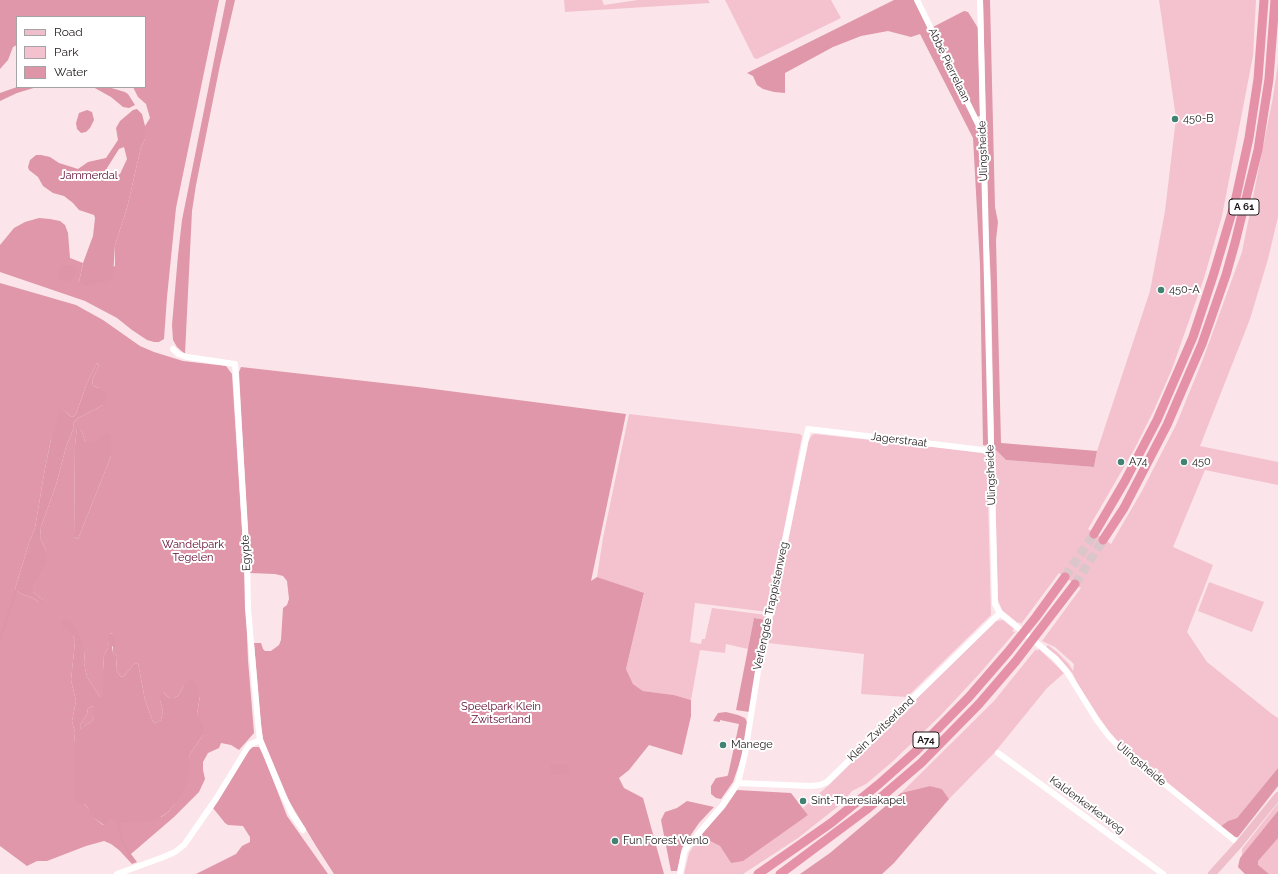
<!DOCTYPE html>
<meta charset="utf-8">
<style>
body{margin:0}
#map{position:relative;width:1278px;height:874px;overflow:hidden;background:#fbe5ea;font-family:Raleway,sans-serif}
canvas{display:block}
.legend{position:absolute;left:16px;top:16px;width:130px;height:72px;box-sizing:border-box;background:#fff;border:1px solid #a5a3a3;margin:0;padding:5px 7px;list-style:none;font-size:12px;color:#1f181a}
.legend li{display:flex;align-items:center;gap:8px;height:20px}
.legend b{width:20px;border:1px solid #a5a3a3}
</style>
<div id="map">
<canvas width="1278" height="874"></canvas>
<ul class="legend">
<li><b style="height:5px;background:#efbecb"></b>Road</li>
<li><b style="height:11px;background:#f3c2ce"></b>Park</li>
<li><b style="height:11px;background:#dd95a7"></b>Water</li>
</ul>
</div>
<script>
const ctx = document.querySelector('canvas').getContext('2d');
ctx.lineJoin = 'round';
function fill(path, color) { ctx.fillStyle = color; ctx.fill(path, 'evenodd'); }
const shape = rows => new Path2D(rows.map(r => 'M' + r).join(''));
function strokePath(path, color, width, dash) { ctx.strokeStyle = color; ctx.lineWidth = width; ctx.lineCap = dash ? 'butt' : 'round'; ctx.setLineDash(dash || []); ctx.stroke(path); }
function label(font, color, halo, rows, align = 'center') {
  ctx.font = font + ' Raleway,sans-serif'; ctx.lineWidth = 4; ctx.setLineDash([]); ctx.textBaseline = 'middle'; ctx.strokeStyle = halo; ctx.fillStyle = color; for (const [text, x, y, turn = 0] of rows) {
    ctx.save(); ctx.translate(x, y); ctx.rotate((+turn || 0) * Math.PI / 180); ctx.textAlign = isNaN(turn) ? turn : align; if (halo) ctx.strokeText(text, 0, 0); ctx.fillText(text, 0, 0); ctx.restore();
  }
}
fill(shape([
 [564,0,602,0,604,5,638,0,708,0,710,3,565,12],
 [725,0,831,0,841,18,757,59,754,58],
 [1159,0,1256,0,1253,56,1222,216,1204,278,1172,369,1154,410,1135,448,1088,529,1111,544,1142,491,1176,425,1203,359,1242,252,1273,97,1278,63,1278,217,1268,259,1250,319,1200,446,1278,462,1278,485,1205,470,1173,547,1213,565,1187,632,1207,662,1272,714,1278,718,1278,768,1237,818,1228,821,1221,826,1123,747,1110,733,1099,717,1077,683,1073,674,1059,658,1046,647,1048,645,1057,652,1069,664,1073,671,1074,664,1055,647,1042,641,1081,588,1059,573,1021,624,1019,622,1018,623,1002,610,998,600,994,448,1006,460,1094,467,1097,451,1150,291,1165,211,1176,118],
 [629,414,800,434,802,436,768,612,695,603,690,642,701,644,702,639,705,639,712,608,767,615,767,620,754,618,748,649,726,644,725,653,700,650,691,700,674,695,643,691,633,684,626,669,644,594,597,577,603,538],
 [815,434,981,452,985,454,987,460,991,615,907,697,861,694,864,654,768,643,808,442,812,435],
 [1209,582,1264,602,1252,632,1198,611],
 [1003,620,1014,629,1012,631,1015,632,981,672,940,716,892,762,866,784,852,791,841,804,798,838,743,874,684,874,689,853,700,836,720,846,731,863,808,815,803,808,831,783,995,621],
 [1036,649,1037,651,1039,649,1064,673,1047,688,995,752,949,799,942,789,930,786,901,793,994,701],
 [1278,803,1278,874,1249,874,1242,860,1242,849]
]), '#f3c2ce');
fill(shape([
 [0,0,219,0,176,208,167,297,164,339,159,342,154,342,147,340,132,330,117,318,85,301,0,272,0,245,14,228,25,222,39,218,50,219,60,221,65,225,68,233,70,258,83,263,79,282,115,266,115,245,127,208,141,147,145,139,145,126,150,118,146,104,138,97,133,87,145,87,145,17,17,17,17,45,13,47,8,60,0,69],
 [226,0,235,0,220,65,196,185,192,211,185,354,177,347,173,340,172,325,178,255,182,220],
 [894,0,914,0,981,136,989,445,988,446,983,445,980,265,973,138,920,34,911,37,888,31,861,36,833,47,785,73,785,93,774,92,763,89,757,85,753,76,747,73],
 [983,0,990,0,995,207,998,222,996,240,1001,443,1097,451,1094,467,1006,460,994,448,991,283,988,226],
 [964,11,968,12,978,28,980,116,976,117,933,27],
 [0,283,76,305,103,320,140,346,154,352,183,361,226,366,232,374,244,561,248,660,254,733,239,750,231,745,221,743,219,748,208,753,203,762,203,770,205,779,199,792,174,817,131,854,137,862,132,864,119,850,111,844,104,841,86,846,47,861,37,861,27,866,0,846],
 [97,363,99,365,92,380,93,386,99,388,103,405,78,418,73,423,74,427,66,447,56,485,41,527,40,537,46,551,33,586,33,592,43,600,39,602,33,598,21,594,15,589,29,543,35,528,44,474,51,439,65,411,70,416,73,417,76,414,87,383],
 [77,428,82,432,85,442,97,442,111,456,78,539,74,537,75,445],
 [110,633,113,634,113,653,117,656,116,670,121,677,124,676,134,664,138,663,145,700,153,722,156,723,161,720,163,711,160,700,163,692,169,698,174,698,178,696,184,686,200,696,197,714,203,735,190,754,188,764,174,805,168,812,161,817,110,819,103,825,90,815,88,808,84,804,74,743,75,733,72,721,76,701,71,680,75,642,73,635,85,651,84,663,87,677,100,697,103,697,103,671,104,655,108,648],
 [241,367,418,387,626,414,591,581,597,577,644,593,626,669,633,684,643,691,674,695,691,700,691,716,682,755,649,745,629,770,619,778,624,788,643,798,664,874,334,874,316,846,289,801,263,739,261,727,254,643,261,643,263,649,265,651,271,651,279,645,281,640,283,608,287,605,289,599,287,581,283,576,275,574,250,573,239,372],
 [754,618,767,620,749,712,736,710],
 [92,706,94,707,94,717,92,721,86,725,81,731,80,725,87,714,88,708],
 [726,712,738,715,745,718,748,724,743,753,733,782,721,799,716,798,711,794,711,786,716,778,727,776,728,775,739,724,720,720,720,722,713,721,718,713],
 [253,747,259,747,263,754,287,816,328,874,196,874,236,854,242,846,250,842,250,837,243,826,228,825,225,823,213,808,247,752],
 [1278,768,1278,786,1238,837,1235,837,1221,826,1228,821,1237,818],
 [930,786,942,789,949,799,894,863,882,874,800,874,830,853,901,793],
 [737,790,791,793,808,815,743,861,731,863,720,846,700,836,725,808],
 [687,801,714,807,699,823,682,848,677,871,671,871,661,820,665,812,677,808],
 [1278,811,1278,838,1258,861,1258,865,1269,874,1245,874,1238,867,1240,858]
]), '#df97a9');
fill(shape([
 [17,87,37,87,17,93,0,101,0,93],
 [93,87,108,87,125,92,128,94,135,105,129,108,123,107,111,97],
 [137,109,142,114,145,126,145,139,141,147,127,208,115,245,113,276,107,281,86,286,79,282,83,263,93,236,95,218,94,215,79,210,73,203,64,196,53,193,43,186,38,177,29,170,28,167,30,160,36,155,41,155,50,157,59,163,78,169,88,162,106,158,118,140,116,128,120,121,133,110],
 [124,147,127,159,120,174,113,176,107,174,107,168,119,149],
 [87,110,92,112,94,120,90,128,86,132,81,133,77,129,76,123,79,113],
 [63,265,69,265,75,266,76,268,75,276,71,280,65,281,59,278,60,269],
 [97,363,99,365,92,380,93,386,99,388,106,393,106,400,103,405,78,418,73,423,74,427,66,447,56,485,41,527,40,537,46,551,47,561,33,586,33,592,43,600,42,603,39,602,33,598,21,594,15,589,29,543,35,528,44,474,51,439,60,411,65,411,70,416,73,417,76,414,87,383],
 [77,427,82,432,85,442,97,442,101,435,111,435,111,456,78,539,74,537,75,445],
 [63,619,71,622,78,632,85,651,84,663,87,677,100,697,103,697,103,671,104,655,108,648,109,633,113,634,116,643,112,647,113,653,117,656,116,670,121,677,124,676,134,664,138,663,145,700,153,722,156,723,161,720,163,711,160,700,160,693,163,692,169,698,174,698,178,696,184,686,191,680,196,684,200,696,197,714,203,727,203,735,190,754,187,784,184,791,174,805,168,812,156,820,118,823,114,819,110,819,107,823,104,825,89,815,88,808,84,804,79,804,75,800,74,743,75,733,72,721,76,701,71,680,75,642,73,635,62,625,61,620],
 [92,706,94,707,94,717,92,721,86,725,81,730,80,725,87,714,88,708],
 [568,764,569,773,551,775,550,765]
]), '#dd95a7');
strokePath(shape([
 [0,639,17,588],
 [118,821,122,840,131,858]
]), '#dd95a7', 2);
strokePath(shape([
 [1065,577,1094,534],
 [1075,584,1103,540]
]), '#dac6cb', 9, [9, 4.5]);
strokePath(shape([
 [917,0,980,128,982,128],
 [980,0,995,604,1000,613,1055,658,1067,672,1096,719,1108,735,1121,749,1239,844],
 [173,349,178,354,187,357,235,364,247,561,248,609,258,723,260,740,282,793,292,814,303,830],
 [998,753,1163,874],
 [738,783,811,786,820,785,827,782,1000,613],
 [117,874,161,858,175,852,184,845,216,799,249,745,260,740],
 [680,874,684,853,687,847,722,806,738,783,745,753,758,671,808,429,991,451]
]), '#fff', 6);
strokePath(shape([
 [1212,874,1239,844,1278,796]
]), '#efbecb', 8);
strokePath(shape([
 [1094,534,1125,481,1157,420,1193,337,1214,273,1235,202,1249,138,1258,79,1264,0],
 [1103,540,1124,508,1167,425,1202,344,1226,275,1235,243,1258,150,1269,79,1275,0],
 [758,874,831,823,879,784,915,752,969,697,1008,652,1036,617,1065,577],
 [780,874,866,810,921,763,979,704,1016,661,1075,584]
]), '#e592a8', 9);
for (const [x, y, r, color] of [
 [1175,119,4,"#418273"],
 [1161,290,4,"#418273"],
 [1121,462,4,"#418273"],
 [1184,462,4,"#418273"],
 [723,745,4,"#418273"],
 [803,801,4,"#418273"],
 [615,841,4,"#418273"]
]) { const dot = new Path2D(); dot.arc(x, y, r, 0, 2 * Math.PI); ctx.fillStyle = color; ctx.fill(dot); strokePath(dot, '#fff', 1.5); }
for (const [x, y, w] of [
 [1244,207,30],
 [926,740,26]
]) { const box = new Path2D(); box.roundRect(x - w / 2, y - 8, w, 16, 3); ctx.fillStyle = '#fff'; ctx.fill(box); strokePath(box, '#1f181a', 1); }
label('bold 10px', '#1f181a', null, [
 ["A 61",1244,207],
 ["A74",926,740]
]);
label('11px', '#1f181a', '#fff', [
 ["Abbé Pierrelaan",949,65,64],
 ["Ulingsheide",983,151,-92],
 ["Jagerstraat",899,440,7],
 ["Ulingsheide",991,475,-92],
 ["Egypte",246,553,-93],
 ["Verlengde Trappistenweg",771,606,-78],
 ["Klein Zwitserland",881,729,-44],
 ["Ulingsheide",1141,764,40],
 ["Kaldenkerkerweg",1087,805,36]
]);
label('11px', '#1f181a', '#fff', [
 ["450-B",1183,119],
 ["450-A",1169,290],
 ["A74",1129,462],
 ["450",1192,462],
 ["Manege",731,745],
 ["Sint-Theresiakapel",811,801],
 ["Fun Forest Venlo",623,841]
], 'left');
label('11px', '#5e062c', '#fff', [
 ["Jammerdal",89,176],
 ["Wandelpark",193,545],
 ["Tegelen",193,558],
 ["Speelpark Klein",501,707],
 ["Zwitserland",501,720]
]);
</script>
